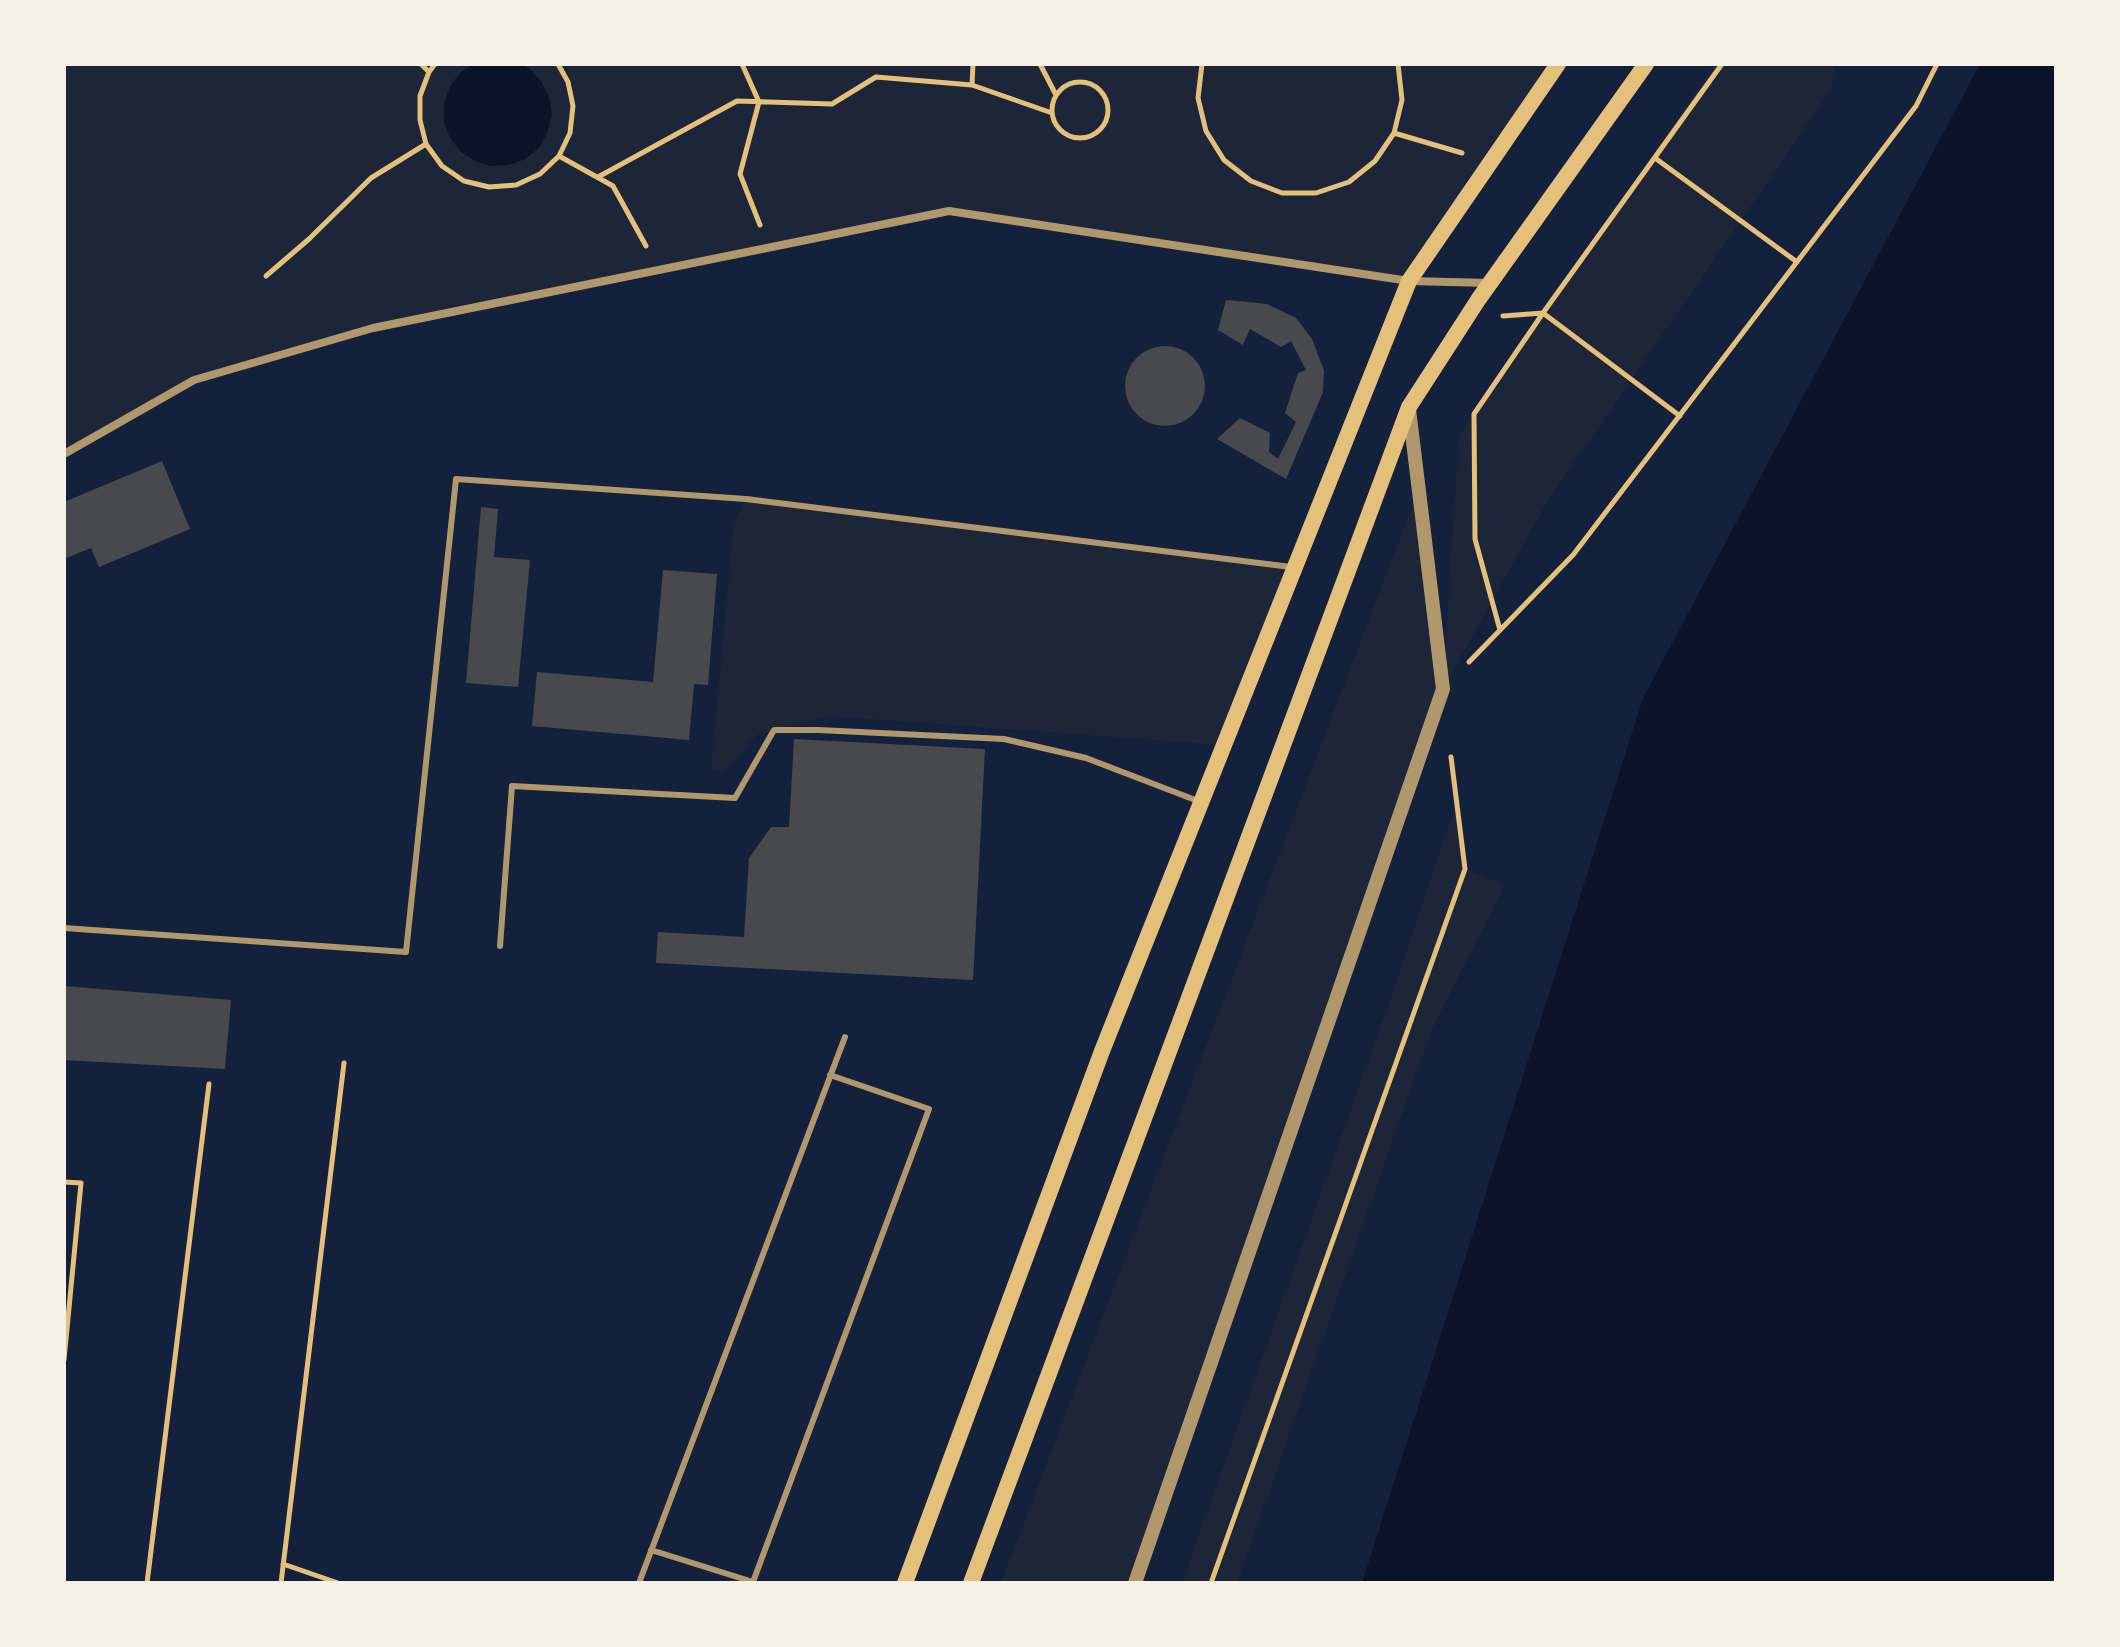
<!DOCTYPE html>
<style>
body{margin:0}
#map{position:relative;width:2120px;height:1647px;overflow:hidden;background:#14213d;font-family:"Titillium Web",sans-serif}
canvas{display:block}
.frame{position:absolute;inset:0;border:66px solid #f6f1e7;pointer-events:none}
</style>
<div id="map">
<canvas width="2120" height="1647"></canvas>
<div class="frame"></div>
</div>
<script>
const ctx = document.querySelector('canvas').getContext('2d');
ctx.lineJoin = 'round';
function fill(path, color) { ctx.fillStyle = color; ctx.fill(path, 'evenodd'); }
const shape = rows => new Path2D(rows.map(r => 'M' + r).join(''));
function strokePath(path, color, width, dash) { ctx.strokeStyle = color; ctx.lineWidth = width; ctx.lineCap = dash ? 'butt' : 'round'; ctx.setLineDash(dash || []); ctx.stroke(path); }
fill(shape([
 [64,64,1558,64,1409,281,949,212,373,328,194,380,73,449,64,448],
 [1715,64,1836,64,1831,90,1549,499,1443,689,1135,1583,1001,1583,1419,489,1443,683,1459,435],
 [746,499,1295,568,1224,745,829,716,757,735,724,771,711,771,734,522],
 [1457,802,1465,869,1505,885,1431,1031,1237,1583,1182,1583,1393,992]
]), '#1d2539');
fill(shape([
 [473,64,521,64,529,68,541,81,549,97,552,115,547,133,539,148,525,159,509,165,491,166,475,161,461,152,450,138,444,122,444,104,450,86,461,72],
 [1980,64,2056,64,2056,1583,1362,1583,1643,698]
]), '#0b132b');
fill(shape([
 [1226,300,1267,304,1296,318,1312,339,1324,371,1323,392,1286,479,1217,439,1240,418,1270,433,1269,452,1278,459,1296,422,1285,413,1298,373,1306,370,1291,341,1281,347,1250,329,1243,345,1218,330],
 '1125 386a40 40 0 1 1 80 0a40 40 0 1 1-80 0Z',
 [162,461,190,529,99,567,91,548,64,559,64,502],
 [481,507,498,509,494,557,530,560,518,687,466,683],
 [663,570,717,574,708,685,694,684,689,740,532,726,537,672,653,682],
 [794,739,985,749,973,980,656,963,658,932,744,937,749,858,771,827,789,827],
 [64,986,231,1000,225,1069,64,1060]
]), '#48494c');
strokePath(shape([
 [421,64,429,72],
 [435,64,429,72,420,96,420,120,426,144,442,166,464,181,489,187,516,185,540,174,559,156,570,133,573,106,568,82,558,64],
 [742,64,759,102,740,174,760,225],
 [1040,64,1056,95],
 [1202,64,1198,98,1206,131,1224,160,1251,181,1282,193,1316,193,1349,182,1375,161,1394,133,1402,100,1398,64],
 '1052 110a28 28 0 1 1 56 0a28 28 0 1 1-56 0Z',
 [972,85,1052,113],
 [1394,133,1462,153],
 [559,156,613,186,646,246],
 [1655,158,1797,262],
 [598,177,737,101,832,104,876,77,972,85,973,64],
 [266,276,309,239,371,178,426,144],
 [1503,316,1543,313,1680,416],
 [1500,630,1475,539,1474,414,1543,313,1722,64],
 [1469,662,1573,555,1916,106,1937,64],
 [64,1182,81,1183,64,1360],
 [283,1564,338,1583],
 [147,1583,209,1084],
 [281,1583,344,1063],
 [1211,1583,1465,869,1451,757]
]), '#e5c07b', 5);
strokePath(shape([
 [64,928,406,952,456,479,746,499,1291,567],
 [500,946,512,786,735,798,774,730,818,730,1004,739,1086,758,1198,801],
 [651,1550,753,1582,929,1109,830,1075],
 [639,1583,845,1037]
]), '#b1986c', 6);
strokePath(shape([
 [64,454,194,380,373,328,949,211,1409,281,1490,283]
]), '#b1986c', 8);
strokePath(shape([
 [1135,1583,1443,689,1409,409]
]), '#b1986c', 14);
strokePath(shape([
 [905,1583,1102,1051,1409,281,1558,64],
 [971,1583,1409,407,1478,300,1646,64]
]), '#e5c07b', 16);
</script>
